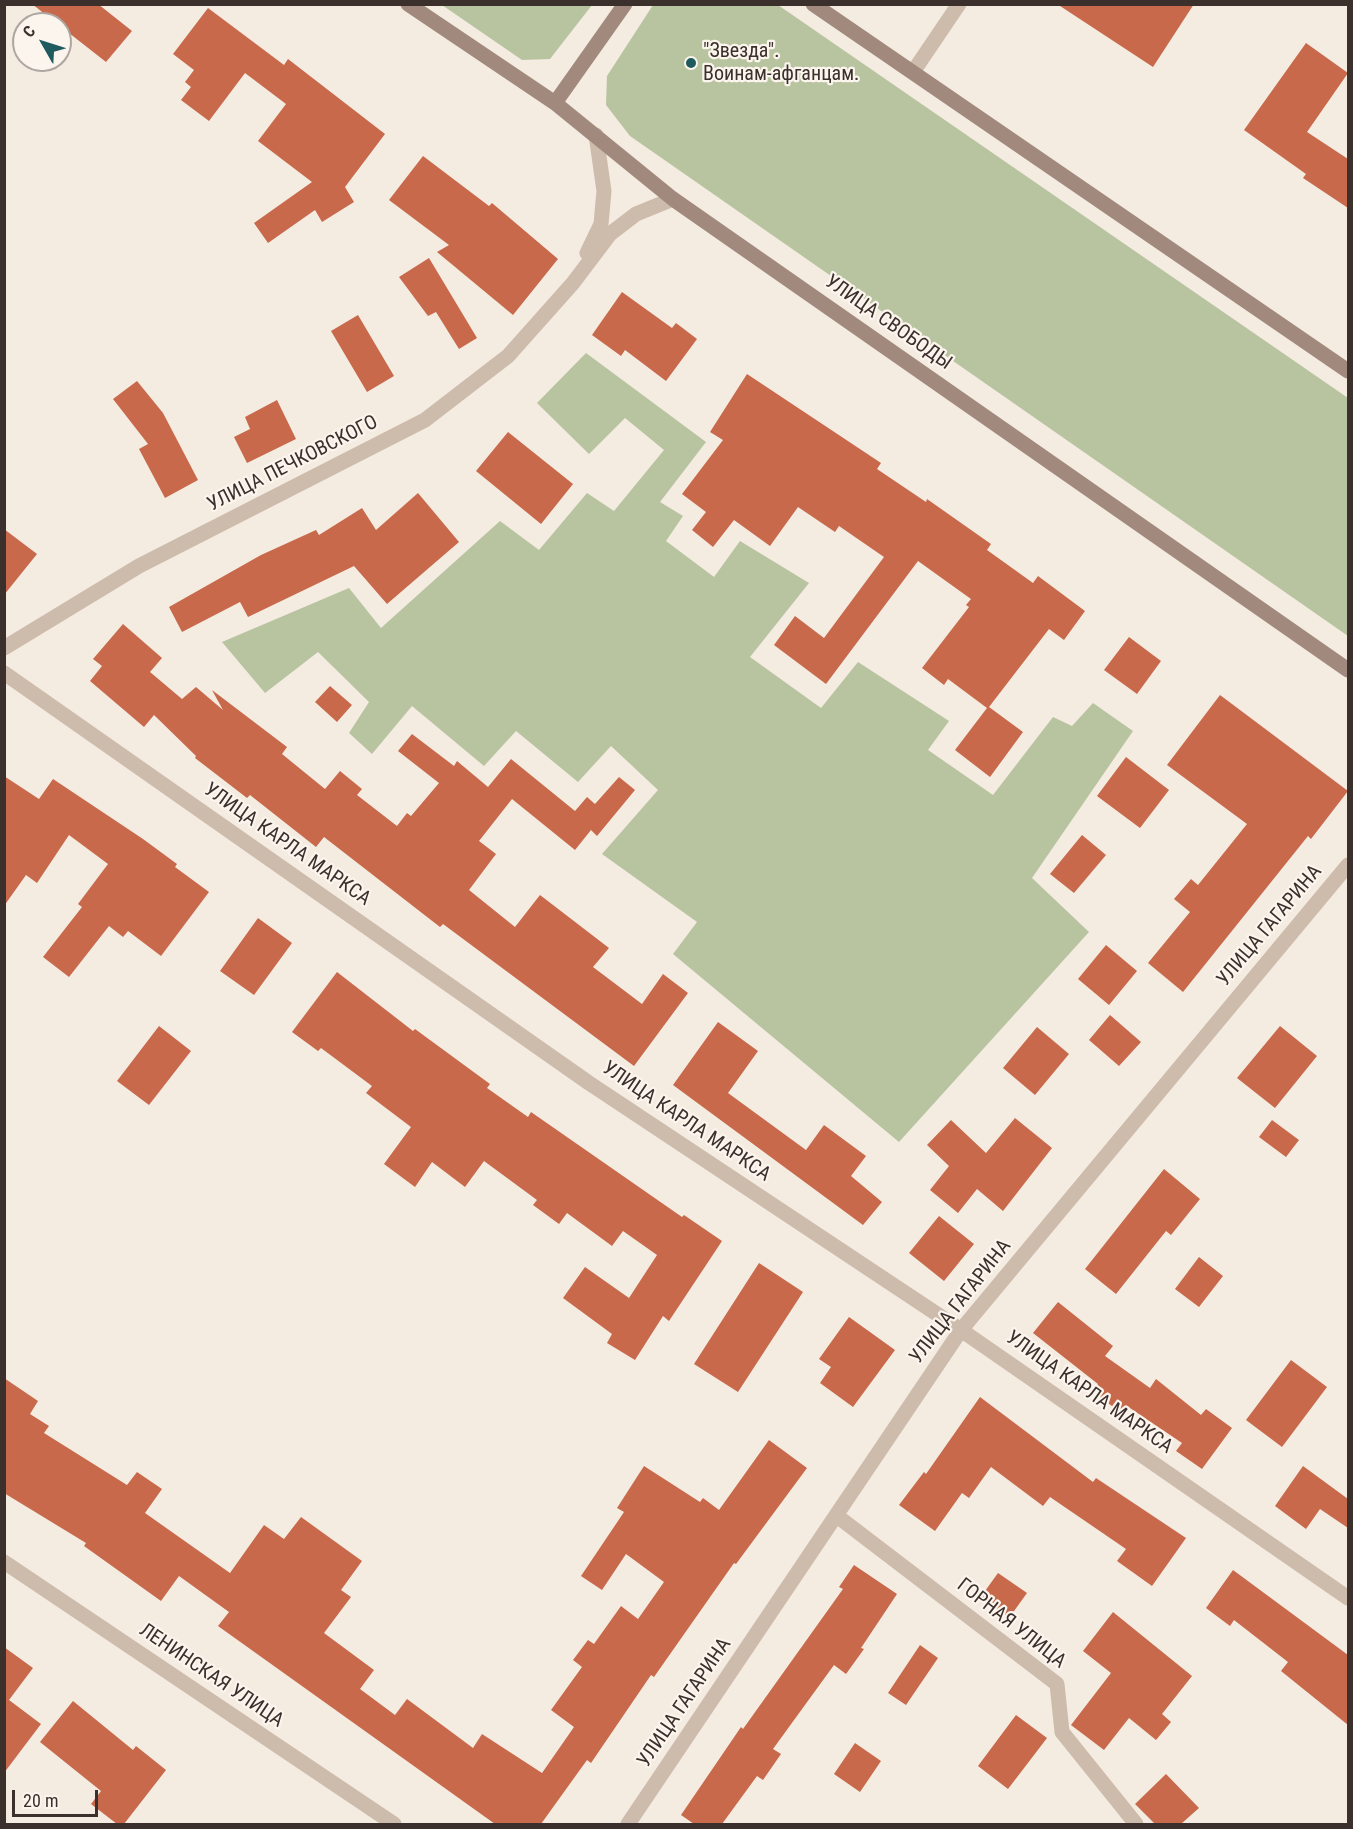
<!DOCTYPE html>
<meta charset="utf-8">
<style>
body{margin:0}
#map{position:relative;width:1353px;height:1829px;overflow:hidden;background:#f4ebe1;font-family:"Roboto Condensed",sans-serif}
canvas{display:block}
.frame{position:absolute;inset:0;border:6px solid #3b302b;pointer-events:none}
.north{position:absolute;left:12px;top:12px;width:60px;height:60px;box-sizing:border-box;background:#fbf5ee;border:2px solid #aea6a0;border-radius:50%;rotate:309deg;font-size:16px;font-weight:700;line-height:24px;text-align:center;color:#3b302b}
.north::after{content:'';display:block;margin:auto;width:21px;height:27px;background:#1f5a5e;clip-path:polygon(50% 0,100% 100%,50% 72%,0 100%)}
.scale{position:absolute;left:12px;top:1790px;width:86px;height:27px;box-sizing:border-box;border:3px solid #3b302b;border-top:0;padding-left:8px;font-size:18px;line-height:21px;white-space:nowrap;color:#3b302b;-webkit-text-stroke:4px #fbf5ee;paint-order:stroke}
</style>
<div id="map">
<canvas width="1353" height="1829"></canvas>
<div class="frame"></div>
<div class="north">С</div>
<div class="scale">20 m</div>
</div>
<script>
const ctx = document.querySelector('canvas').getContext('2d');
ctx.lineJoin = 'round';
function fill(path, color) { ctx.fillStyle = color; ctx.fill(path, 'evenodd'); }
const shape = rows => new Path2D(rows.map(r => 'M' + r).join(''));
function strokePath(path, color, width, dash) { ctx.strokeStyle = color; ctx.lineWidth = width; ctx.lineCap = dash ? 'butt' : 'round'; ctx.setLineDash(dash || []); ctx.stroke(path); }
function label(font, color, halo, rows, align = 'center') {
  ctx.font = font + ' "Roboto Condensed",sans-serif'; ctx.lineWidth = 4.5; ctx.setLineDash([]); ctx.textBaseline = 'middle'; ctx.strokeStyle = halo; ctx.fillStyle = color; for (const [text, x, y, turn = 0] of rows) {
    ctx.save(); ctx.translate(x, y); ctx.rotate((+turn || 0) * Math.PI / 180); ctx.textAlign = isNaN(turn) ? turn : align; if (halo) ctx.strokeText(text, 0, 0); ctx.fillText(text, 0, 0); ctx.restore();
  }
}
fill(shape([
 [442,5,592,4,592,5,550,59,522,60],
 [653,5,778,5,1348,398,1348,636,630,136,606,105,607,76],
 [586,353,706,442,660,502,683,516,666,541,714,577,740,541,809,583,750,657,821,708,858,662,949,721,928,750,993,795,1053,717,1072,726,1093,703,1133,731,1032,878,1089,932,899,1142,673,954,697,922,602,854,658,790,611,746,578,782,516,731,484,766,412,706,372,754,349,733,369,702,318,652,265,693,222,642,349,588,381,628,500,521,539,550,587,493,614,511,664,450,625,418,589,454,537,403]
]), '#b8c4a0');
fill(shape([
 [32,4,98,4,132,31,106,62],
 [1057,4,1194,4,1153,67],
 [208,8,284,65,288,59,385,134,345,187,354,202,322,222,315,210,268,243,254,223,312,182,258,141,286,104,245,73,209,121,181,100,191,87,185,82,194,70,173,54],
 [1306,43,1348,73,1307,132,1348,159,1348,208,1303,178,1306,174,1244,130],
 [423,156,489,206,492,203,558,259,513,315,437,252,449,245,389,200],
 [429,258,477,338,459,349,436,312,428,316,399,277],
 [622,292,672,328,676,323,697,339,666,381,625,350,621,356,592,335],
 [358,315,394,376,367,392,331,331],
 [747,374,881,463,877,469,926,502,927,499,991,544,987,550,1033,583,1038,576,1085,611,1064,640,1049,629,989,707,1023,732,990,777,955,750,987,708,948,679,944,685,922,668,969,607,966,605,971,599,918,561,826,684,774,645,795,616,824,638,884,557,839,526,835,532,798,507,770,546,734,520,713,547,692,530,706,512,682,494,723,440,710,432],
 [137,381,163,413,198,480,165,498,139,449,148,444,113,399],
 [277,400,296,439,247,463,234,437,250,429,245,417],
 [508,432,573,484,541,524,476,471],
 [418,493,459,542,387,604,354,566,248,617,240,602,182,632,169,607,261,555,316,530,319,535,362,508,376,530],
 [4,529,37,554,4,595],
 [123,624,162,658,150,672,182,699,196,687,223,710,212,690,287,747,282,754,325,789,340,771,362,789,357,795,397,826,407,813,411,816,439,783,398,751,412,734,454,766,457,761,488,787,511,759,575,811,587,797,595,804,619,777,635,790,597,836,591,830,575,850,512,799,479,841,496,854,469,890,515,927,540,895,609,948,593,967,642,1004,663,974,688,993,634,1066,443,924,440,927,324,837,316,847,250,795,247,798,195,758,196,756,154,715,144,727,90,681,102,666,93,659],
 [1129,637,1161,661,1137,694,1104,670],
 [330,686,352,705,337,722,315,702],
 [1220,695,1348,791,1311,839,1308,836,1183,992,1148,963,1190,912,1174,899,1191,879,1198,885,1247,824,1167,765],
 [1126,757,1169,790,1140,828,1097,796],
 [4,776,39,799,53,779,143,839,177,864,175,867,209,892,161,956,128,931,123,937,109,926,69,977,43,957,82,907,78,904,108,864,69,835,37,883,26,875,4,906],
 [1082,835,1106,855,1074,893,1050,874],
 [258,918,292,943,254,995,220,971],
 [1106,945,1137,971,1109,1005,1078,979],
 [337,972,413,1031,415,1029,490,1084,487,1088,528,1117,531,1112,682,1217,684,1215,722,1241,669,1321,663,1316,635,1360,607,1343,612,1334,563,1298,585,1267,629,1298,657,1255,623,1231,612,1246,567,1213,559,1224,533,1205,537,1200,484,1161,465,1187,432,1162,415,1187,384,1164,411,1127,366,1093,372,1086,321,1048,318,1051,292,1032],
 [1110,1015,1141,1042,1119,1066,1089,1040],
 [718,1022,758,1051,728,1093,806,1150,824,1125,866,1156,851,1176,882,1202,863,1225,673,1085],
 [159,1026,191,1051,149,1105,117,1081],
 [1280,1026,1317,1056,1275,1108,1237,1078],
 [1037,1027,1069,1054,1035,1095,1003,1068],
 [1015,1118,1052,1148,1003,1211,977,1189,958,1213,930,1190,949,1166,927,1145,951,1120,986,1153],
 [1272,1120,1299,1140,1286,1157,1259,1137],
 [1164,1169,1200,1199,1171,1235,1166,1231,1116,1294,1085,1269],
 [939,1216,974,1244,944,1281,909,1253],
 [1199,1257,1223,1276,1199,1307,1175,1289],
 [759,1263,803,1292,738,1392,694,1364],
 [1058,1302,1113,1346,1105,1356,1150,1388,1156,1379,1201,1415,1206,1409,1232,1428,1202,1469,1176,1451,1182,1443,1127,1406,1122,1413,1092,1392,1098,1384,1033,1333],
 [849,1317,895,1350,853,1407,820,1383,831,1367,819,1359],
 [1291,1360,1327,1387,1282,1447,1246,1420],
 [4,1378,38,1401,30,1414,49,1426,44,1433,127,1485,137,1472,162,1489,145,1513,230,1573,264,1525,284,1539,301,1517,362,1561,341,1590,351,1597,324,1633,374,1670,360,1689,395,1715,407,1699,473,1748,482,1734,542,1773,574,1727,551,1710,582,1667,573,1660,588,1640,594,1644,621,1606,638,1619,664,1582,626,1554,602,1590,581,1576,624,1512,617,1508,644,1466,700,1502,703,1498,719,1510,769,1440,807,1468,736,1564,734,1563,654,1677,651,1675,591,1763,587,1760,541,1824,495,1824,218,1626,229,1612,179,1576,161,1601,84,1546,86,1543,4,1493],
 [980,1397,1093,1482,1096,1478,1186,1538,1152,1586,1117,1561,1126,1549,1050,1497,1043,1506,991,1467,969,1498,962,1493,935,1531,899,1505,924,1472,926,1474],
 [1303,1466,1348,1499,1348,1528,1320,1509,1306,1529,1275,1506],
 [854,1565,897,1594,861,1648,864,1649,846,1674,834,1665,773,1749,781,1754,763,1780,757,1776,722,1824,694,1824,681,1815,741,1727,743,1729,843,1589,839,1587],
 [1233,1570,1348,1655,1348,1725,1281,1671,1288,1662,1234,1620,1230,1626,1206,1608],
 [998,1573,1027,1593,1009,1618,980,1598],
 [1113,1612,1192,1676,1162,1714,1171,1722,1156,1740,1129,1718,1104,1750,1071,1725,1111,1673,1083,1651],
 [920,1645,938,1658,906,1705,888,1693],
 [4,1647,33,1668,9,1700,41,1724,4,1773],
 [73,1701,133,1750,136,1746,166,1770,124,1824,117,1824,91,1804,101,1791,40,1742],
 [1016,1715,1047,1738,1008,1789,978,1766],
 [855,1743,881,1761,860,1792,834,1774],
 [1166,1774,1199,1808,1181,1824,1155,1824,1135,1804]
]), '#c8694b');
strokePath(shape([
 [913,72,959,4]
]), '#cdbbac', 15);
strokePath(shape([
 [587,253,601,224,604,191,596,135],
 [4,648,139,566,425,420,508,356,573,283,610,234,636,214,673,199],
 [4,673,589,1083,961,1330,1348,1598],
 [837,1516,1057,1684,1062,1732,1136,1824],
 [4,1562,394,1824],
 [628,1824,961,1330,1348,865]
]), '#cdbbac', 15);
strokePath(shape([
 [408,4,555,103,673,199,1348,670],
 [813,4,1348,371],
 [555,103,625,4]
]), '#a18a7d', 15);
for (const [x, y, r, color] of [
 [691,63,6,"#1f5a5e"]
]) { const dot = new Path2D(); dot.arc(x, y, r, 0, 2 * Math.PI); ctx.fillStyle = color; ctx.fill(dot); strokePath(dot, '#fbf5ee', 2); }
label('20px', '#3b302b', '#fbf5ee', [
 ["\"Звезда\".",703,52],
 ["Воинам-афганцам.",703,75]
], 'left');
label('20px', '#3b302b', '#fbf5ee', [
 ["УЛИЦА СВОБОДЫ",888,323,35],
 ["УЛИЦА ПЕЧКОВСКОГО",293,464,-27],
 ["УЛИЦА КАРЛА МАРКСА",287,845,35],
 ["УЛИЦА ГАГАРИНА",1270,926,-50],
 ["УЛИЦА КАРЛА МАРКСА",686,1122,34],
 ["УЛИЦА ГАГАРИНА",961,1302,-52],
 ["УЛИЦА КАРЛА МАРКСА",1089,1393,35],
 ["ГОРНАЯ УЛИЦА",1011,1624,38],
 ["ЛЕНИНСКАЯ УЛИЦА",211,1676,34],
 ["УЛИЦА ГАГАРИНА",685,1703,-56]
]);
</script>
